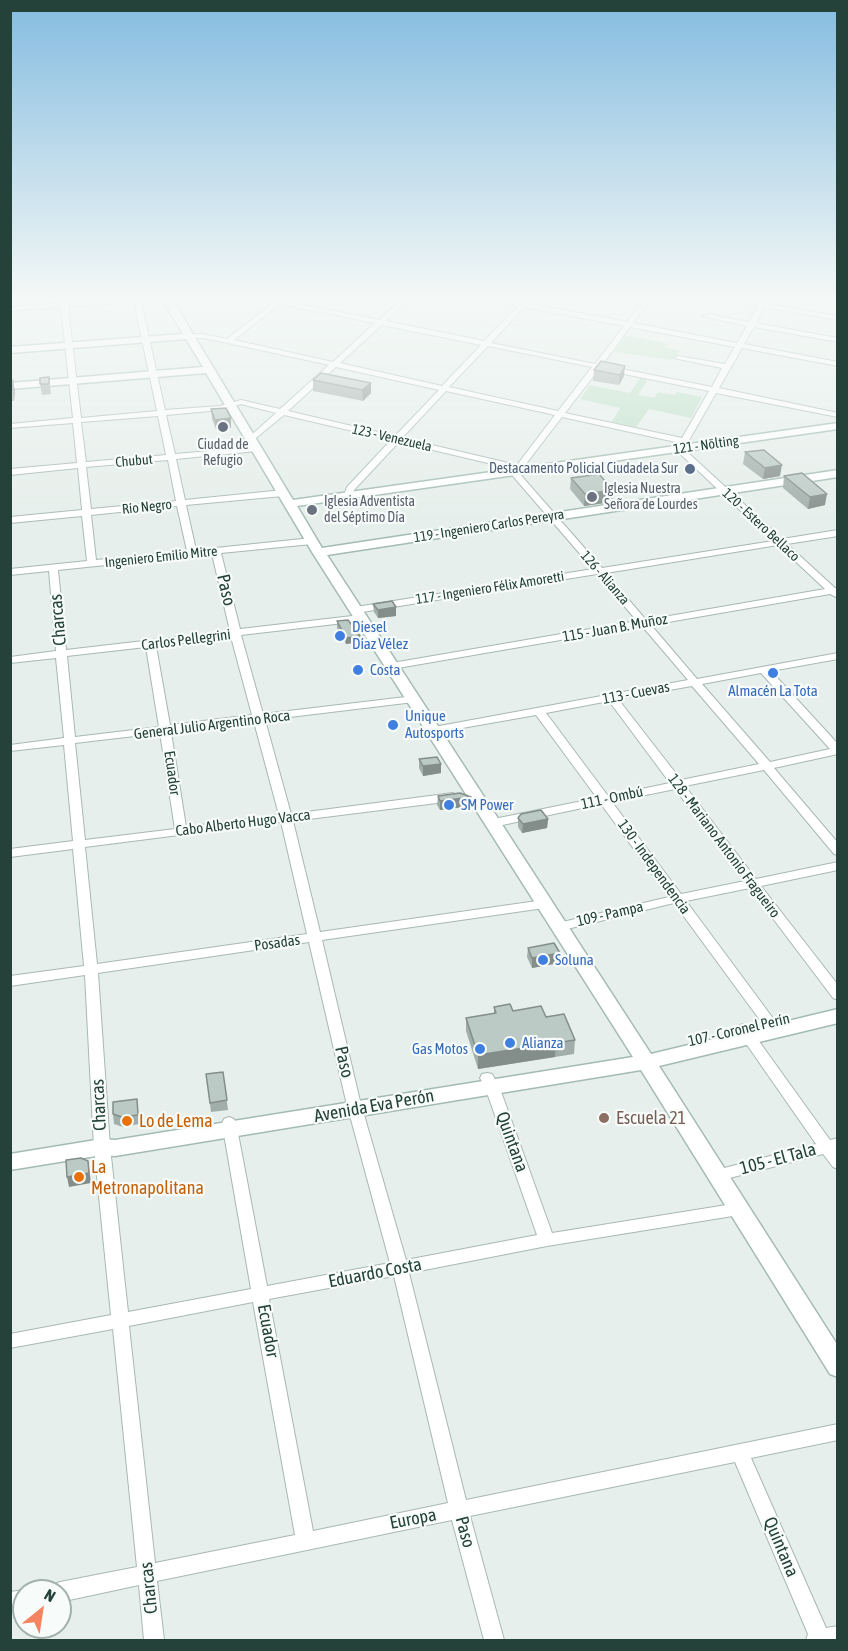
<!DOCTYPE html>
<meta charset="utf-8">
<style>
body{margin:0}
#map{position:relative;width:848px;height:1651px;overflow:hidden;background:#e6efeb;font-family:"Asap Condensed",sans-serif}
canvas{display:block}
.frame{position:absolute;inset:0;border:12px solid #24423a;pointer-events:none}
.north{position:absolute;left:12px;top:1579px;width:60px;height:60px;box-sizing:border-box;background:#f7fbf9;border:2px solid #a3b1ad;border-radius:50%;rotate:30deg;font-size:16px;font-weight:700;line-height:24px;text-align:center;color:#24423a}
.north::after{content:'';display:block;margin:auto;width:21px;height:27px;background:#f4845f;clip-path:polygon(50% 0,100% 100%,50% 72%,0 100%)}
</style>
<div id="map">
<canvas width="848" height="1651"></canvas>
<div class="frame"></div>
<div class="north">N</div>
</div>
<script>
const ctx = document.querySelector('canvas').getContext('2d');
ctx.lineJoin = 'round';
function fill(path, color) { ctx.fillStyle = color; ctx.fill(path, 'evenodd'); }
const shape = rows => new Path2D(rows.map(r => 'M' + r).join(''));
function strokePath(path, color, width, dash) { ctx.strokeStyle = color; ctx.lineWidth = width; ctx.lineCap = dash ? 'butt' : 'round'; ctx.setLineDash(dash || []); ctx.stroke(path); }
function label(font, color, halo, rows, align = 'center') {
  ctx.font = font + ' "Asap Condensed",sans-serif'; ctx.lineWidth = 4.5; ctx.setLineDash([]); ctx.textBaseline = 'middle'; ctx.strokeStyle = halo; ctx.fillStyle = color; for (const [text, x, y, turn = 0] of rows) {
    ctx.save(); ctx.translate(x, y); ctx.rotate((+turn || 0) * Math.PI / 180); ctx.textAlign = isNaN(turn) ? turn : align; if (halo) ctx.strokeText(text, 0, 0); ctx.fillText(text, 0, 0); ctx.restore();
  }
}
fill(shape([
 [626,335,670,344,666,348,681,351,672,360,614,352],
 [641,377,648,379,638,395,654,398,658,392,674,395,677,392,702,397,691,418,649,409,636,427,612,422,620,408,580,399,590,385,630,393]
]), '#bfe0c8');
const street = shape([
 [61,299,67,299,68,303,155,299,152,301,141,302,165,410,220,406,241,400,280,409,329,365,228,343,203,338,189,338,185,336,189,334,203,334,227,339,273,303,262,299,284,299,284,301,379,320,402,299,409,299,386,321,484,341,518,306,490,299,521,302,525,300,527,301,527,303,627,322,645,299,651,299,633,323,737,343,747,326,703,316,707,314,749,322,758,306,726,299,761,302,763,299,769,299,767,304,838,316,838,320,765,307,756,323,838,338,838,342,754,327,744,344,838,362,838,366,742,348,719,388,838,413,838,417,716,393,684,449,782,539,838,530,838,536,787,544,835,588,838,587,838,598,830,594,651,625,697,679,838,653,838,659,771,671,838,744,838,754,774,768,838,843,838,855,834,854,764,770,685,786,756,879,838,862,838,870,761,886,838,985,838,1000,833,998,750,888,686,901,775,1021,777,1024,775,1027,770,1029,765,1027,674,903,559,931,554,930,553,927,554,924,669,897,601,804,493,827,489,826,487,823,489,820,597,798,536,715,434,733,428,730,434,727,688,680,642,626,392,669,387,666,392,663,637,621,597,574,356,613,351,610,356,607,593,569,512,475,511,473,513,469,399,442,354,490,351,497,348,498,344,495,347,487,391,440,284,415,251,442,247,440,248,438,276,413,241,404,221,410,166,415,175,454,257,447,261,449,257,451,176,459,185,500,283,490,287,493,283,496,186,505,196,550,312,538,317,541,312,544,221,553,240,629,361,615,366,618,361,621,241,635,263,714,414,696,419,699,414,702,265,720,291,814,453,793,459,797,453,801,293,821,320,932,544,900,550,904,544,908,322,940,360,1101,406,1260,537,1235,485,1087,480,1078,482,1074,487,1073,492,1074,499,1086,552,1233,739,1203,745,1205,747,1209,745,1213,739,1215,547,1246,409,1273,466,1500,838,1424,838,1440,751,1458,826,1628,838,1626,838,1640,806,1640,808,1634,735,1462,470,1516,504,1640,484,1640,452,1520,157,1581,164,1640,144,1640,139,1585,60,1602,60,1591,51,1591,53,1585,60,1582,137,1567,113,1329,10,1348,10,1334,111,1315,94,1147,85,975,10,986,10,976,84,966,73,849,10,857,10,849,73,841,64,745,10,751,10,745,64,738,56,658,10,663,10,657,56,651,49,571,10,575,10,569,87,561,82,516,10,523,10,517,82,510,78,468,10,475,10,469,77,463,73,423,10,428,10,424,73,418,61,307,10,311,10,307,61,303,61,299],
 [134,302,157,411,81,418,68,307,134,302],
 [280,304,375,323,333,362,234,340,280,304],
 [524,307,624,326,595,364,491,343,524,307],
 [382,325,481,345,442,386,340,363,382,325],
 [630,327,735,347,725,364,678,356,674,358,722,368,712,387,602,365,630,327],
 [488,346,592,367,558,411,449,387,488,346],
 [336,367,439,390,395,436,288,411,336,367],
 [599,369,709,391,682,438,565,413,599,369],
 [446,391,555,415,517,465,402,438,446,391],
 [158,416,166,455,86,462,81,422,158,416],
 [562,417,680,443,676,449,677,451,773,541,602,568,519,473,562,417],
 [168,460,176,501,91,509,86,467,168,460],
 [177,506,187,551,96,560,91,515,177,506],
 [778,545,825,589,646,620,606,573,778,545],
 [212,554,230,631,66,650,58,570,212,554],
 [231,637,252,715,170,725,156,646,231,637],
 [146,647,159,727,75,737,67,656,146,647],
 [761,673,830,749,770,762,702,684,761,673],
 [692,686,759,764,681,780,618,699,692,686],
 [609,701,670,783,608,796,546,713,609,701],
 [254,722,279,815,186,827,171,732,254,722],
 [160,733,175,829,85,840,75,743,160,733],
 [675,789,745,881,681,894,612,802,675,789],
 [281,822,307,934,97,964,85,847,281,822],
 [309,942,346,1101,390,1263,267,1286,236,1123,234,1119,229,1117,224,1119,222,1123,251,1289,128,1312,110,1147,98,973,309,942],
 [394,1276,448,1503,313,1531,269,1299,394,1276],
 [253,1302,295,1535,155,1563,129,1326,253,1302],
 [743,1024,748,1026,830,1140,838,1138,838,1169,833,1167,823,1154,718,1181,713,1179,710,1175,713,1171,816,1144,738,1032,736,1029,738,1026,743,1024],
 [24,1590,24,1610,10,1612,10,1592,24,1590]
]);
const secondary = shape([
 [162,299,172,299,293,500,838,423,838,429,297,506,322,548,838,470,838,477,327,555,651,1054,838,1009,838,1023,659,1066,838,1346,838,1377,830,1374,641,1070,115,1156,102,1155,10,1170,10,1154,102,1139,115,1140,633,1057,312,552,206,373,10,389,10,383,203,367,186,339,10,353,10,347,183,334,162,299]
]);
strokePath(street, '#a8b8b2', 2);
strokePath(secondary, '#a4bbb3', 3);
fill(street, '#fff');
fill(secondary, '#fff');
fill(shape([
 [601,361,624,376,619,385,593,381,594,370],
 [321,373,371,393,363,401,313,391,313,380],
 [49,377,51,394,42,395,40,384],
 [10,380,15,391,14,401,10,401],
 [211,409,231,428,216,429,212,419],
 [745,452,780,476,763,479,743,464],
 [784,476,825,505,808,509,783,488],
 [571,478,613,490,612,502,584,506,570,489],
 [373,604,396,616,378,618,374,612],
 [337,621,360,636,360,642,346,644,337,628],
 [419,759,441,773,423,776,419,768],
 [438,796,471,806,440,810,437,805],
 [518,818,548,819,547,828,522,833,518,827],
 [528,948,559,963,532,968,527,957],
 [494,1007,546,1017,575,1040,574,1054,478,1069,466,1031,466,1018,494,1014],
 [223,1072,228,1110,211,1112,206,1074],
 [137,1099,139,1124,123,1127,114,1124,113,1114]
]), '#a1aea9');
fill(shape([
 [625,366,624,376,619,385,620,375],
 [13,380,15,391,14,401,13,390],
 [371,383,371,393,363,401,362,390],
 [231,418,231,428,216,429,215,420],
 [782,465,780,476,763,479,765,468],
 [613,490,612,502,584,506,585,494],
 [827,494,825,505,808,509,810,497],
 [396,607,396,616,378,618,378,610],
 [360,636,360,642,346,644,346,638],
 [441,764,441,773,423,776,423,766],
 [471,797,471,806,440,810,440,801],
 [548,819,547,828,522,833,523,824],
 [560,953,559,963,532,968,532,958],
 [556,1043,555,1057,478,1069,478,1055],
 [88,1161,91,1183,69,1187,67,1177]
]), '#838d89');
const building = shape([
 [601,361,625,366,620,375,594,370,601,361],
 [321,373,371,383,362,390,313,380,321,373],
 [49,377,49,384,40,384,40,378,49,377],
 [10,380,13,380,13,390,10,390,10,380],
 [226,408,231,418,215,420,211,409,226,408],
 [764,450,782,465,765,468,745,452,764,450],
 [802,473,827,494,810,497,784,476,802,473],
 [599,474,613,490,585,494,571,478,599,474],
 [392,601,396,607,378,610,373,604,392,601],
 [348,620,360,636,346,638,337,621,348,620],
 [437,757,441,764,423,766,419,759,437,757],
 [460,793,471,797,440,801,438,796,460,793],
 [541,810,548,819,523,824,518,818,521,814,541,810],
 [554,943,560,953,532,958,528,948,554,943],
 [510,1004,513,1011,541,1006,546,1017,564,1014,575,1040,478,1055,466,1018,496,1013,494,1007,510,1004],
 [223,1072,227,1100,210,1103,206,1074,223,1072],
 [137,1099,138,1115,122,1117,113,1114,113,1102,137,1099],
 [81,1158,88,1161,89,1173,67,1177,66,1160,81,1158]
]);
fill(building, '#bbcac4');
strokePath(building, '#838d89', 1.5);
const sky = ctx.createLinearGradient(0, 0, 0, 530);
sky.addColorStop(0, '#84bce0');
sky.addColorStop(0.56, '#f4f8f6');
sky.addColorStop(1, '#f4f8f600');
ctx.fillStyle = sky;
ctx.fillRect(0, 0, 848, 530);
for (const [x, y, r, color] of [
 [223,427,6,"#6b7280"],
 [690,469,6,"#5c6f8a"],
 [592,497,6,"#6b7280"],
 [312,510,6,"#6b7280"],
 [340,636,6,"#3f7fe0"],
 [358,670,6,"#3f7fe0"],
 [773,673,6,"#3f7fe0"],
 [393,725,6,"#3f7fe0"],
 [449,805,6,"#3f7fe0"],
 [543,960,6,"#3f7fe0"],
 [510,1043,6,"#3f7fe0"],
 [480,1049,6,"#3f7fe0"],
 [604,1118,6,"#8d6e63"],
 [127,1121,6,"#e8710a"],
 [79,1177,6,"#e8710a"]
]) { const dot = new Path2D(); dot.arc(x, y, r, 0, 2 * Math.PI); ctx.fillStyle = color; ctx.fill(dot); strokePath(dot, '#f7fbf9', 2); }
label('14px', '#24423a', '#f7fbf9', [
 ["123 - Venezuela",392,438,13],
 ["121 - Nölting",706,445,-8],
 ["Chubut",134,461,-5],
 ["Río Negro",147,507,-6],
 ["120 - Estero Bellaco",761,525,43],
 ["119 - Ingeniero Carlos Pereyra",489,526,-9],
 ["Ingeniero Emilio Mitre",161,557,-6],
 ["126 - Alianza",605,578,49],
 ["117 - Ingeniero Félix Amoretti",490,588,-9]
]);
label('14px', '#5b616d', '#f7fbf9', [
 ["Ciudad de",223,445,"center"],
 ["Refugio",223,461,"center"],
 ["Iglesia Nuestra",604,489],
 ["Señora de Lourdes",604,505],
 ["Iglesia Adventista",324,502],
 ["del Séptimo Día",324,518]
], 'left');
label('14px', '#4e5e75', '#f7fbf9', [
 ["Destacamento Policial Ciudadela Sur",678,469]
], 'right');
label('15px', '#366cbe', '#f7fbf9', [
 ["Diesel",352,627],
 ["Díaz Vélez",352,644],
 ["Costa",370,670],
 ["Almacén La Tota",773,691,"center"],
 ["Unique",405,716],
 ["Autosports",405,733],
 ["SM Power",461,805],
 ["Soluna",555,960],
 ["Alianza",522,1043],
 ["Gas Motos",468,1049,"right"]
], 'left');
label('15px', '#24423a', '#f7fbf9', [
 ["115 - Juan B. Muñoz",615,628,-10],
 ["Carlos Pellegrini",186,640,-7],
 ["113 - Cuevas",636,693,-11],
 ["General Julio Argentino Roca",212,725,-7],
 ["Ecuador",172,773,82],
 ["111 - Ombú",612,798,-12],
 ["Cabo Alberto Hugo Vacca",243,823,-7],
 ["128 - Mariano Antonio Fragueiro",724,846,53],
 ["130 - Independencia",654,867,54],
 ["109 - Pampa",610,914,-13],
 ["Posadas",277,943,-8],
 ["107 - Coronel Perín",739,1030,-13]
]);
label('18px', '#24423a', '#f7fbf9', [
 ["Paso",226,590,77],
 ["Charcas",58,620,-95],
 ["Paso",344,1062,77],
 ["Charcas",99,1105,-93],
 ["Avenida Eva Perón",374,1106,-10],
 ["Quintana",512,1142,70],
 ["105 - El Tala",778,1159,-15],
 ["Eduardo Costa",375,1273,-11],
 ["Ecuador",268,1331,80],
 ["Europa",413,1519,-11],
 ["Paso",465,1532,75],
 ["Quintana",781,1547,67],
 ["Charcas",149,1588,-96]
]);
label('18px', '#785e54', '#f7fbf9', [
 ["Escuela 21",616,1118]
], 'left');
label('18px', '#c56008', '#f7fbf9', [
 ["Lo de Lema",139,1121],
 ["La",91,1167],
 ["Metronapolitana",91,1188]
], 'left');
</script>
